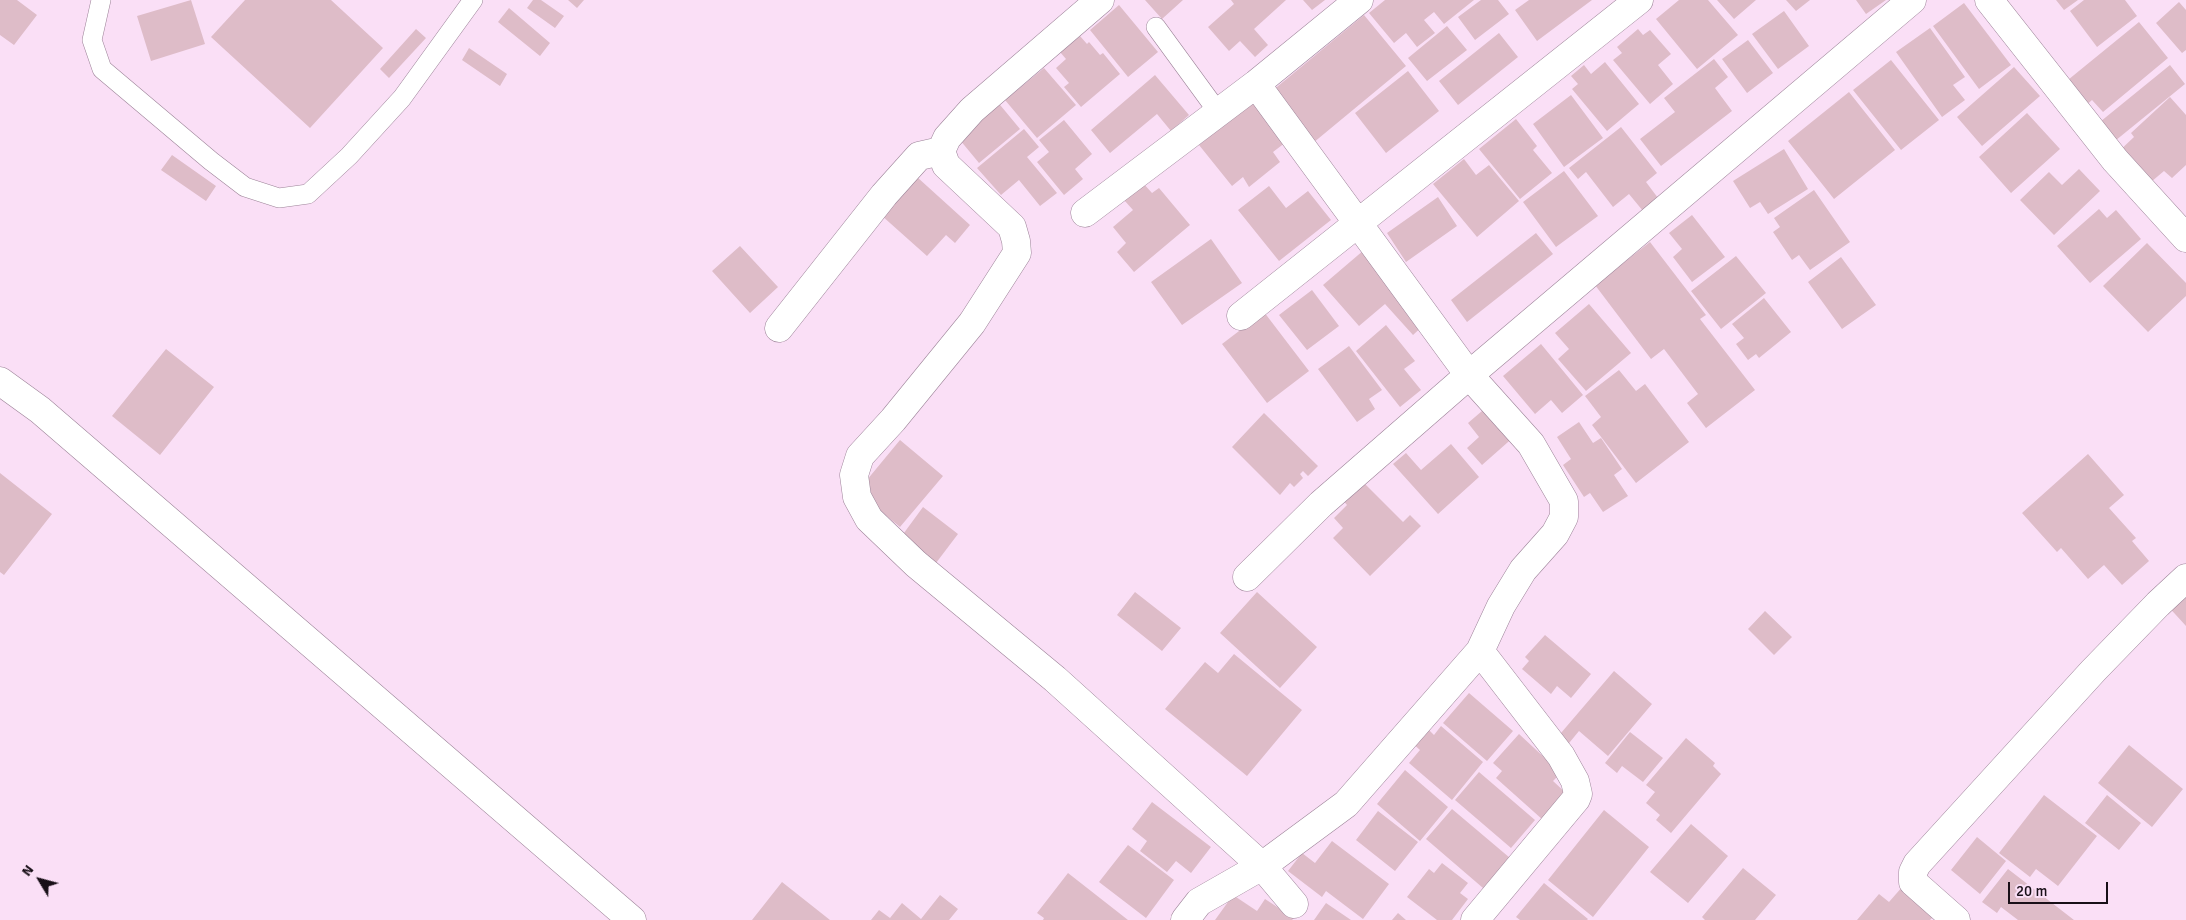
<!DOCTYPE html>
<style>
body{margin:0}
#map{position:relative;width:2186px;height:920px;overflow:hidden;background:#fadff6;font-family:Signika,sans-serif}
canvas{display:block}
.north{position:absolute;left:15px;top:855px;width:50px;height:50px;-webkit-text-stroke:4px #fadff6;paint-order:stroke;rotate:307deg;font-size:14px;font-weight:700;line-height:20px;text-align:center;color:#180f17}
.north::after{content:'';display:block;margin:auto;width:18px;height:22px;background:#180f17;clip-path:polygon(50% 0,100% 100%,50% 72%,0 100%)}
.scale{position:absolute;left:2008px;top:882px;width:100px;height:22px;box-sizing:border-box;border:2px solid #180f17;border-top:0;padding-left:6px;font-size:15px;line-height:18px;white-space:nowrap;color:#180f17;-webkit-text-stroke:4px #fadff6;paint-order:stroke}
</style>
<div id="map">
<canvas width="2186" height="920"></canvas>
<div class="north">N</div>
<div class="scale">20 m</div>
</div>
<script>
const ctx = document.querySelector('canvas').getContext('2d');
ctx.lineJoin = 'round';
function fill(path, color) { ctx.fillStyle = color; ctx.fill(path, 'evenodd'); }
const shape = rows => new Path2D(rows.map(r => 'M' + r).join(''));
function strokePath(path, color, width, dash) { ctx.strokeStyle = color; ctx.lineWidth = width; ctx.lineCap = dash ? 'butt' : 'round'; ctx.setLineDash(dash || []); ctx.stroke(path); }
fill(shape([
 [0,0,17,0,37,15,14,45,0,35],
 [191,0,205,44,151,61,137,16],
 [245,0,331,0,383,48,310,128,211,37],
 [533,0,541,0,564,16,555,28,527,8],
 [568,0,584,0,577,8],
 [1145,0,1183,0,1162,19],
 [1231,0,1286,0,1254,29,1268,45,1255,57,1240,41,1229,51,1208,27,1234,4],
 [1303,0,1325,0,1312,10],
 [1385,0,1474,0,1444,24,1434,12,1424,20,1435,33,1417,47,1406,33,1394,43,1369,13],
 [1481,0,1498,0,1509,14,1475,40,1458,17],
 [1529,0,1592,0,1537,41,1515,10],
 [1679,0,1708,0,1738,35,1697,69,1656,19],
 [1717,0,1756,0,1734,19],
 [1786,0,1810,0,1796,11],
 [1856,0,1886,0,1866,14],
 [2056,0,2078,0,2064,10],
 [2084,0,2125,0,2137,16,2097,47,2070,11],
 [2179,2,2186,10,2186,50,2182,53,2156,23],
 [1964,3,2011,65,1979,89,1933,26],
 [1119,5,1158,52,1128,77,1090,30],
 [509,8,550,43,540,56,498,22],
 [1784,11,1809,46,1778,69,1752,34],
 [1364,15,1406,66,1313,143,1272,91],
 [2139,22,2168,58,2103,112,2092,100,2083,108,2063,84],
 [1447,26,1467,50,1427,81,1408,58],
 [1930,28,1965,77,1953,85,1965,100,1942,117,1896,52],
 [416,29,426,38,389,78,380,69],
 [1638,29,1643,35,1650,30,1671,54,1658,65,1673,84,1650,104,1613,60,1622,53,1617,47],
 [1499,33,1518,57,1458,105,1439,81],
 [1080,36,1087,44,1089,42,1100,55,1103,53,1120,74,1081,107,1064,87,1069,83,1056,68,1066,59,1060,52],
 [1748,40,1773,73,1747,93,1722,59],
 [469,48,507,74,500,86,462,60],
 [1714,59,1728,77,1715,88,1732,111,1661,166,1640,139,1675,112,1664,98],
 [1891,60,1939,120,1901,150,1853,90],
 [1605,62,1639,104,1607,131,1572,89,1578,84,1571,76,1584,65,1591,74],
 [2170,65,2185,84,2110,145,2095,126],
 [2014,67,2040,96,1982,146,1957,117],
 [1044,68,1076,105,1037,138,1005,100],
 [1408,71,1439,111,1386,153,1355,113],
 [1155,75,1189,115,1171,131,1157,114,1110,153,1091,130],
 [1849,92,1895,150,1834,199,1788,141],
 [1571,95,1603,138,1564,167,1533,124],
 [2170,97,2186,115,2186,165,2172,178,2164,171,2145,187,2116,154,2134,137,2131,133],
 [1257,98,1290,139,1273,152,1280,162,1249,187,1243,177,1232,186,1199,145],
 [996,100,1020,129,979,163,955,134],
 [2027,113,2060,149,2011,193,1979,157],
 [1516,119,1537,146,1533,150,1552,173,1520,199,1479,149],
 [1064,120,1092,154,1075,169,1083,179,1064,195,1037,162,1049,152,1039,140],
 [1621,127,1657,173,1646,182,1658,198,1643,211,1629,194,1613,207,1586,172,1578,179,1569,168],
 [1024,129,1039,147,1027,157,1057,193,1040,206,1019,180,1001,195,977,168],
 [1784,149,1808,189,1768,214,1760,202,1750,208,1733,181],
 [172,155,216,186,206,201,161,170],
 [1464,159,1476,175,1489,165,1519,201,1477,237,1433,184],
 [2079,169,2100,191,2054,235,2020,200,2049,172,2062,185],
 [1564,171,1598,216,1556,247,1523,202],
 [917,177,970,225,955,243,946,235,927,256,881,215],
 [1143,183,1152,193,1159,188,1190,225,1134,272,1117,252,1126,243,1113,227,1133,210,1124,200],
 [1269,186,1286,208,1308,191,1331,220,1279,261,1238,210],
 [1814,190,1850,242,1810,270,1799,255,1792,260,1773,232,1780,227,1774,218],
 [1438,197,1457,226,1406,262,1387,233],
 [2099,209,2107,218,2116,210,2141,239,2090,283,2057,246],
 [1692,215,1725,257,1692,282,1673,257,1682,249,1669,233],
 [1536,233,1553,254,1467,322,1451,300],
 [1211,239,1242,283,1182,325,1151,282],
 [1650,242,1706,315,1700,319,1755,390,1706,428,1687,403,1698,394,1664,349,1651,359,1595,285],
 [2147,243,2186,283,2186,296,2148,332,2103,286],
 [740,246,778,287,750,313,712,271],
 [1364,250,1427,322,1413,335,1385,304,1359,326,1323,285],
 [1736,256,1766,293,1721,329,1691,291],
 [1841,257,1876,305,1842,329,1808,282],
 [1312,290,1339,326,1307,350,1279,315],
 [1764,298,1791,332,1759,358,1756,354,1748,360,1736,344,1744,338,1732,324],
 [1589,304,1631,353,1586,391,1558,359,1569,349,1555,333],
 [1264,312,1309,371,1267,403,1222,344],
 [1386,325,1415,361,1404,369,1421,390,1400,407,1356,351],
 [1541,344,1583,395,1562,413,1551,400,1535,414,1503,376],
 [1349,346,1382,390,1369,399,1375,409,1357,422,1318,369],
 [166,349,214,387,160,455,112,416],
 [1619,370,1636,391,1645,384,1689,442,1636,483,1592,425,1601,417,1585,396],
 [1489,405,1516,435,1482,465,1467,448,1479,437,1468,423],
 [1264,413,1318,466,1308,476,1303,471,1300,474,1303,478,1294,487,1290,483,1280,495,1232,447],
 [1579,422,1593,443,1601,438,1622,469,1614,475,1628,496,1603,512,1590,493,1584,497,1563,465,1571,459,1557,437],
 [900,440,943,476,900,527,857,492],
 [1451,444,1479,477,1438,514,1393,464,1406,453,1421,470],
 [2088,454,2124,495,2109,508,2136,538,2132,541,2149,561,2122,585,2104,565,2088,579,2061,548,2057,552,2022,513],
 [0,473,52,514,4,575,0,572],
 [1360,479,1403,522,1410,515,1421,526,1370,576,1333,538,1343,528,1334,518,1347,505,1341,498],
 [923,507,958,534,936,563,901,537],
 [2186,582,2186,626,2165,603],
 [1135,592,1181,628,1162,651,1117,615],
 [1257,592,1317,647,1280,688,1220,633],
 [1765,611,1792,637,1774,655,1748,629],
 [1545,635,1591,674,1571,698,1557,686,1551,694,1522,669,1529,661,1525,657],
 [1234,654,1302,710,1247,776,1165,709,1205,662,1218,673],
 [1614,671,1652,704,1608,756,1579,731,1565,748,1555,740],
 [1469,693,1513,731,1487,761,1443,723],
 [1425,726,1434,735,1441,726,1483,762,1452,800,1409,763,1420,750,1411,742],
 [1630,732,1663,758,1643,782,1622,766,1617,773,1605,763],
 [1519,734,1561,773,1553,781,1567,794,1543,820,1496,778,1502,771,1493,763],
 [1686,738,1715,763,1713,766,1721,774,1671,833,1656,820,1660,815,1646,803,1655,792,1646,785],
 [2129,745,2183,789,2152,827,2098,783],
 [1405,770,1448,807,1420,841,1377,804],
 [1479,772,1535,820,1511,848,1455,800],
 [2044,795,2097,836,2058,886,2036,869,2030,877,1999,853],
 [2107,795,2141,823,2119,850,2085,823],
 [1152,802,1211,847,1191,873,1176,861,1167,872,1140,851,1147,841,1132,829],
 [1452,809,1510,858,1483,888,1426,839],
 [1604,810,1649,847,1593,917,1548,880],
 [1378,811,1418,842,1395,871,1356,840],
 [1691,824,1728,856,1688,903,1650,872],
 [1977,837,2006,861,1980,894,1951,870],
 [1332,841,1389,884,1363,919,1326,891,1322,897,1288,871,1302,853,1315,863],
 [1128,845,1174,880,1146,918,1099,882],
 [1442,863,1468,883,1460,893,1468,899,1452,920,1437,920,1407,897,1429,869,1434,873],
 [1743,868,1776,895,1755,920,1705,920,1702,917],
 [2008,869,2074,920,2018,920,2001,907,1997,913,1982,902],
 [1068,873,1128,920,1043,920,1044,918,1037,913],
 [782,882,830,920,752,920],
 [1544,883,1588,919,1587,920,1520,920,1516,917],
 [1903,886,1936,914,1930,920,1857,920,1879,894,1889,902],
 [940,895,958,909,949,920,871,920,879,910,890,918,902,903,921,919],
 [1233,895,1257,911,1265,899,1294,918,1292,920,1215,920],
 [1326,903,1351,920,1314,920],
 [1398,913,1406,920,1392,920]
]), '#debcc8');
const service = shape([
 [101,0,92,40,102,69,211,161,245,187,279,198,308,194,349,156,402,98,473,0],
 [1156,27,1218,112]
]);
const minor = shape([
 [1100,0,972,110,947,138,941,151,946,165,1012,227,1016,241,1017,253,972,323,893,420,860,456,854,475,857,497,869,519,916,564,1055,679,1262,866,1294,904],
 [1989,0,2115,160,2186,238],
 [1085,213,1256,84,1359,0],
 [1241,316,1639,0],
 [779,328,884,195,919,156,941,151],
 [0,381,40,410,632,920],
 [1247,577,1321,504,1469,375,1912,0],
 [1185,920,1199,902,1262,866,1346,804,1480,651,1501,606,1523,570,1555,534,1564,517,1564,501,1531,444,1469,375,1256,84],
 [1475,920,1576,799,1578,794,1575,781,1561,756,1480,651],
 [1956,920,1913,882,1913,872,1917,864,2093,671,2158,604,2186,578]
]);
strokePath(service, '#9c8398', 20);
strokePath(minor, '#9c8398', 29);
strokePath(service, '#fff', 19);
strokePath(minor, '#fff', 28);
</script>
